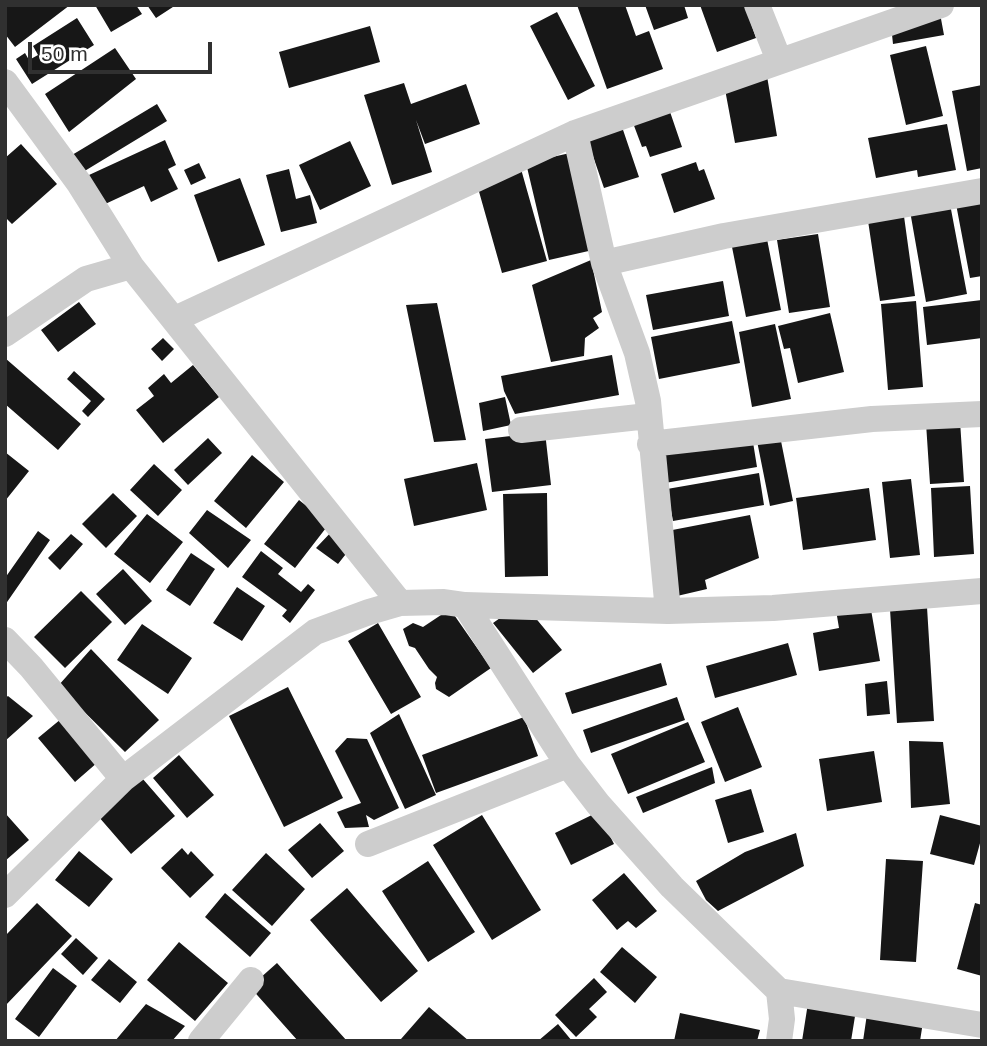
<!DOCTYPE html>
<style>
body{margin:0}
#map{position:relative;width:987px;height:1046px;overflow:hidden;background:#fff;font-family:Helvetica,sans-serif}
canvas{display:block}
.frame{position:absolute;inset:0;border:7px solid #303030;pointer-events:none}
.scale{position:absolute;left:28px;top:42px;width:184px;height:32px;box-sizing:border-box;border:4px solid #303030;border-top:0;padding-left:9px;font-size:21px;line-height:24px;white-space:nowrap;color:#303030;-webkit-text-stroke:5px #fff;paint-order:stroke}
</style>
<div id="map">
<canvas width="987" height="1046"></canvas>
<div class="frame"></div>
<div class="scale">50 m</div>
</div>
<script>
const ctx = document.querySelector('canvas').getContext('2d');
ctx.lineJoin = 'round';
function fill(path, color) { ctx.fillStyle = color; ctx.fill(path, 'evenodd'); }
const shape = rows => new Path2D(rows.map(r => 'M' + r).join(''));
function strokePath(path, color, width, dash) { ctx.strokeStyle = color; ctx.lineWidth = width; ctx.lineCap = dash ? 'butt' : 'round'; ctx.setLineDash(dash || []); ctx.stroke(path); }
fill(shape([
 [5,5,70,5,15,47,5,34],
 [95,5,136,5,142,14,111,32],
 [147,5,176,5,156,18],
 [577,5,625,5,636,36,649,31,663,69,607,89],
 [645,5,684,5,688,18,654,30],
 [700,5,745,5,756,38,717,52],
 [939,8,944,35,893,44,891,25],
 [557,12,595,86,568,100,530,26],
 [77,18,94,45,32,84,16,59,25,53,29,60,38,55,33,46],
 [370,26,380,62,289,88,279,52],
 [926,46,943,116,906,125,890,55],
 [115,48,136,79,69,132,45,94],
 [767,76,777,136,735,143,724,84],
 [404,83,411,104,466,84,480,124,425,144,416,120,432,172,392,185,364,95],
 [982,85,982,168,967,171,952,91],
 [667,103,682,147,650,157,646,146,642,147,630,115],
 [157,104,167,121,83,172,72,155],
 [620,121,639,177,604,188,585,133],
 [947,124,956,170,918,177,917,170,876,178,868,138],
 [165,140,176,165,168,169,178,189,151,202,144,186,103,205,89,175],
 [350,141,371,186,320,210,299,165],
 [21,144,57,184,12,224,5,217,5,158],
 [570,153,593,250,549,260,526,163],
 [696,162,699,171,704,169,715,199,674,213,661,174],
 [199,163,206,178,191,185,184,170],
 [289,169,296,199,310,195,317,223,281,232,266,175],
 [521,169,547,261,502,273,476,181],
 [240,178,265,245,218,262,194,195],
 [982,199,982,276,970,278,956,204],
 [950,204,967,294,926,302,910,211],
 [903,209,915,296,880,301,867,214],
 [818,234,830,307,789,313,777,240],
 [767,239,781,310,746,317,732,247],
 [591,260,602,312,593,318,599,328,585,338,584,356,551,362,532,285],
 [723,281,729,316,653,330,646,295],
 [982,300,982,338,927,345,923,307],
 [916,301,923,387,888,390,881,304],
 [79,302,96,324,58,352,41,330],
 [437,303,466,440,434,442,406,305],
 [830,313,844,372,798,383,790,348,784,349,778,326],
 [732,321,740,363,659,379,651,337],
 [775,324,791,399,752,407,739,332],
 [163,338,174,349,162,361,151,349],
 [612,355,619,395,515,414,504,391,501,376],
 [5,358,81,424,58,450,5,404],
 [193,365,219,397,163,443,136,410,154,396,148,388,164,374,171,383],
 [74,371,105,399,88,417,82,411,91,401,67,379],
 [505,397,511,425,483,431,479,403],
 [960,421,964,482,930,484,926,423],
 [545,432,551,485,492,492,485,439],
 [752,436,757,467,665,483,660,452],
 [780,436,793,501,770,506,757,441],
 [208,438,222,453,188,485,174,470],
 [5,452,29,471,5,501],
 [252,455,284,482,246,528,214,501],
 [477,463,487,510,414,526,404,479],
 [154,464,182,490,158,516,130,490],
 [759,473,764,505,673,521,667,489],
 [911,479,920,555,890,558,882,482],
 [970,486,974,554,934,557,931,488],
 [869,488,876,540,803,550,796,498],
 [113,493,137,516,106,548,82,524],
 [547,493,548,576,505,577,503,494],
 [299,500,329,524,295,568,264,544],
 [207,510,251,540,228,568,189,533],
 [147,514,183,542,150,583,114,554],
 [750,515,759,558,705,580,707,589,677,596,662,532],
 [335,528,353,545,338,564,316,548],
 [38,531,50,540,5,605,5,578],
 [71,534,83,544,60,570,48,558],
 [261,551,283,568,278,574,301,592,308,584,315,590,290,623,282,616,287,610,242,577],
 [191,553,215,569,190,606,166,590],
 [123,569,152,601,125,625,96,594],
 [237,587,265,606,242,641,213,623],
 [81,591,112,622,65,668,34,637],
 [870,604,880,661,819,671,813,633,839,628,836,610],
 [927,607,934,721,897,723,890,609],
 [450,609,491,668,449,697,436,689,435,683,437,677,429,669,415,648,409,646,403,629,413,623,423,627],
 [529,610,562,650,533,673,493,623,510,611],
 [378,623,421,697,391,714,348,641],
 [142,624,192,658,168,694,117,660],
 [788,643,797,675,715,698,706,666],
 [91,649,159,720,125,752,58,686],
 [661,663,667,685,572,714,565,693],
 [887,681,890,714,867,716,865,684],
 [288,687,343,798,284,827,229,716],
 [8,696,33,716,5,741,5,698],
 [677,697,685,720,591,753,583,730],
 [738,707,762,767,725,782,701,722],
 [399,714,436,795,405,809,370,733],
 [524,717,538,756,436,793,422,755],
 [61,719,98,762,75,782,38,738],
 [688,722,705,762,628,794,611,754],
 [347,738,367,739,399,808,374,820,366,815,369,827,345,828,337,812,361,803,335,751],
 [909,741,943,742,950,804,911,808],
 [874,751,882,802,827,811,819,759],
 [179,755,214,795,187,818,153,778],
 [712,767,715,783,643,813,636,797],
 [142,778,175,816,131,854,98,816],
 [751,789,764,832,728,843,715,800],
 [598,812,614,844,571,865,555,833],
 [5,813,29,840,5,861],
 [482,815,541,910,492,940,433,845],
 [940,815,982,826,982,836,974,865,930,854],
 [320,823,344,851,312,878,288,850],
 [796,833,804,866,718,911,706,900,696,881,745,852],
 [182,848,188,855,191,851,214,875,190,898,161,868],
 [79,851,113,879,89,907,55,880],
 [266,853,305,889,272,926,232,890],
 [886,859,923,861,916,962,880,960],
 [428,861,475,932,428,962,382,891],
 [624,873,657,911,636,928,628,921,617,930,592,900],
 [347,888,418,971,381,1002,310,920],
 [225,893,271,933,250,957,205,917],
 [37,903,72,936,5,1006,5,936],
 [975,903,982,905,982,976,957,969],
 [76,938,98,958,83,975,61,954],
 [179,942,228,983,195,1021,147,980],
 [622,947,657,977,635,1003,600,972],
 [109,959,137,982,120,1003,91,980],
 [277,963,347,1041,298,1041,250,987],
 [53,968,77,986,39,1037,15,1019],
 [594,978,607,992,589,1009,597,1017,576,1037,555,1015],
 [808,1003,856,1010,851,1041,802,1041],
 [146,1004,185,1026,172,1041,115,1041],
 [429,1007,469,1041,401,1039],
 [680,1013,760,1030,757,1041,674,1041],
 [867,1014,923,1022,920,1041,863,1041],
 [558,1024,572,1041,538,1041]
]), '#171717');
strokePath(shape([
 [757,5,779,60],
 [5,82,79,183,131,266,400,603],
 [575,133,604,263,637,353,648,401,668,611],
 [604,263,724,236,982,191],
 [175,319,575,133,941,5],
 [5,334,86,279,131,266],
 [521,430,648,416],
 [650,444,872,419,982,414],
 [465,605,568,765,598,804,672,887,779,991,982,1025],
 [5,640,31,667,123,779],
 [368,844,568,765],
 [5,895,123,779,315,632,369,612,400,603,444,602,465,605,668,611,773,608,982,591],
 [779,991,782,1019,779,1041],
 [201,1041,251,980]
]), '#cdcdcd', 26);
</script>
